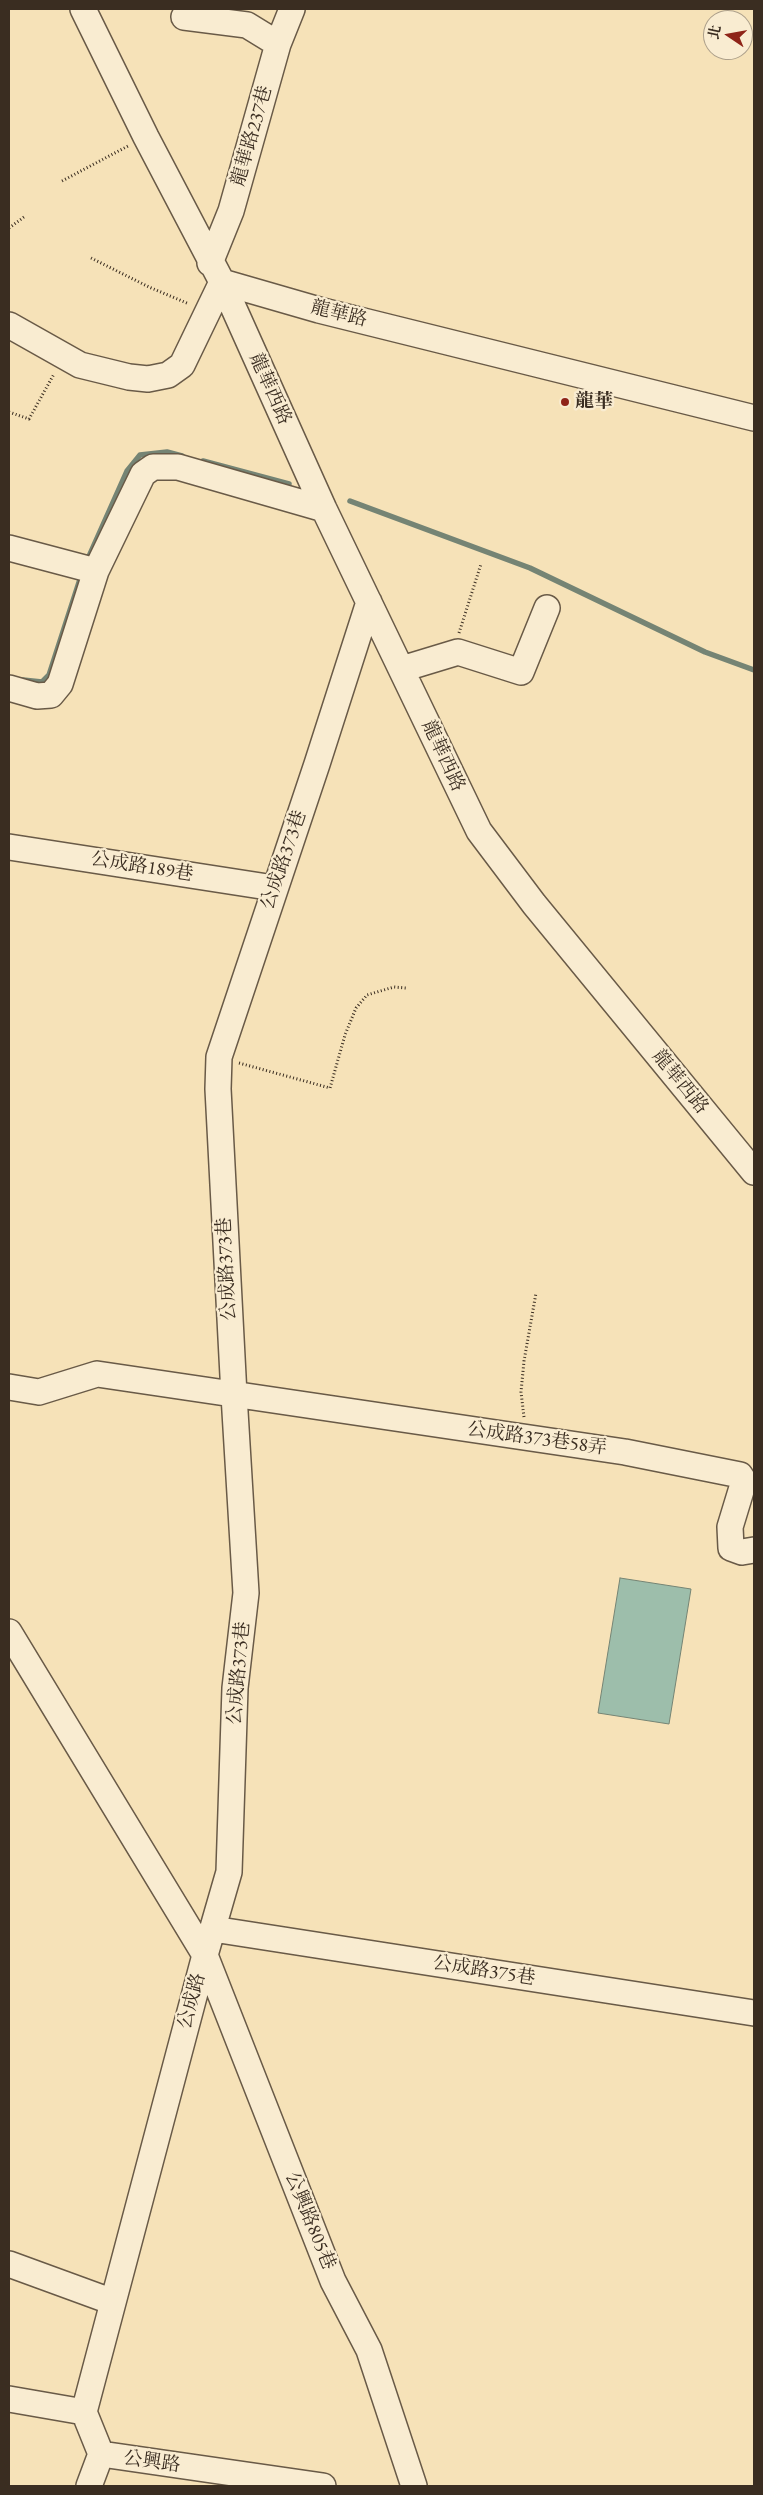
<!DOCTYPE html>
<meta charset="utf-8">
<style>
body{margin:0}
#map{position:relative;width:763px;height:2495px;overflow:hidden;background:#f6e2b8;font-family:"EB Garamond","Noto Serif TC",serif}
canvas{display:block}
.frame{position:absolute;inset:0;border:10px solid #3a2d21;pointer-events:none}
.north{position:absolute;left:703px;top:10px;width:50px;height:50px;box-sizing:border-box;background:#f9ecd1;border:1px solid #ada08b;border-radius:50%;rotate:282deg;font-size:14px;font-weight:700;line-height:20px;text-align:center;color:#3a2d21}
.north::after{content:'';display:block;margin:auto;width:18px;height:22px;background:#8f2418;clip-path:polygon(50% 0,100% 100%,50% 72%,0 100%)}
</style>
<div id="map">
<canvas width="763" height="2495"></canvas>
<div class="frame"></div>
<div class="north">北</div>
</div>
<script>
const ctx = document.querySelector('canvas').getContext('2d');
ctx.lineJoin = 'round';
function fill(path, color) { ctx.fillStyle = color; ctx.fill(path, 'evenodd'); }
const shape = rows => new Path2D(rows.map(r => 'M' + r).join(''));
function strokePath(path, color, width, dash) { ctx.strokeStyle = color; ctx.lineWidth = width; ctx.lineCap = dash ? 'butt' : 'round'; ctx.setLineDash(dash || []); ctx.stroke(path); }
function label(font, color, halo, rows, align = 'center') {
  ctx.font = font + ' "EB Garamond","Noto Serif TC",serif'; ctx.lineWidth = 4.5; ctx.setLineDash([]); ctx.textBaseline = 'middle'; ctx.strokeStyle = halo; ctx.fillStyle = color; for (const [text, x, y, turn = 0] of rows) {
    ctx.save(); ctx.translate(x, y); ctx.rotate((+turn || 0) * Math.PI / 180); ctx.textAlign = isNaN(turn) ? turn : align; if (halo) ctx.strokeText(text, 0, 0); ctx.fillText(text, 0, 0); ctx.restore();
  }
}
const water = shape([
 [620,1578,691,1589,669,1724,598,1713,620,1578]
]);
fill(water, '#9dbeab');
strokePath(water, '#758474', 1);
strokePath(shape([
 [203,461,289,484],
 [350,501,530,568,705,652,754,670],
 [86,563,127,471,140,455,167,452,182,456],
 [23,680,42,682,49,675,82,573]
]), '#758474', 5.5);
const minor = shape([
 [83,9,146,137,222,282,324,509,479,831,534,904,754,1172],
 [184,17,247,25,278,44],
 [210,263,231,211,278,44,292,9],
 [222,282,319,310,754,418],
 [9,325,80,365,129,377,148,379,168,375,182,365,222,282],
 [9,548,96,571],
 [402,669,458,652,521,672,547,608],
 [9,688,37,696,51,695,60,684,96,571,143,474,153,467,178,467,324,509],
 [9,847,274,888],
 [9,1387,39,1392,97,1374,625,1452,740,1475,744,1481,730,1527,731,1548,742,1552,754,1550],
 [9,1632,205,1955,333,2281,369,2350,414,2486],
 [213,1929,754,2013],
 [9,2264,113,2302],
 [9,2399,84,2412,101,2454,323,2486],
 [84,2412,205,1955,229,1872,235,1688,246,1593,234,1395,218,1089,219,1057,317,764,369,602],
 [89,2486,101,2454]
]);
strokePath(minor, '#695a47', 28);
strokePath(shape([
 [62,181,128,146],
 [9,228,24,217],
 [91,258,149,287,189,304],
 [9,412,29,419,54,374],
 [459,633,481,564],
 [239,1063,330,1088,345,1035,356,1008,367,995,394,987,406,988],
 [524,1417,521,1392,524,1361,536,1293]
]), '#3a2d21', 3, [1, 2.5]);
strokePath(minor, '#f9ecd1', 25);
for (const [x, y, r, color] of [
 [565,402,5,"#8f2418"]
]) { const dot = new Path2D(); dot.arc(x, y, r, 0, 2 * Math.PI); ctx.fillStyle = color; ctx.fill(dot); strokePath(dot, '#f9ecd1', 2); }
label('19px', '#3a2d21', '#f9ecd1', [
 ["龍華路237巷",252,136,-74],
 ["龍華路",339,314,14],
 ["龍華西路",270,389,66],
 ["龍華西路",443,756,65],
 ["公成路373巷",284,860,-71],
 ["公成路189巷",142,867,9],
 ["龍華西路",680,1082,51],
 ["公成路373巷",227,1269,-93],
 ["公成路373巷58弄",537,1439,8],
 ["公成路373巷",239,1673,-85],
 ["公成路375巷",484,1971,9],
 ["公成路",192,2001,-75],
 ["公興路805巷",310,2221,68],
 ["公興路",152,2462,8]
]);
label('bold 19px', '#3a2d21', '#f9ecd1', [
 ["龍華",575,402]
], 'left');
</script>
